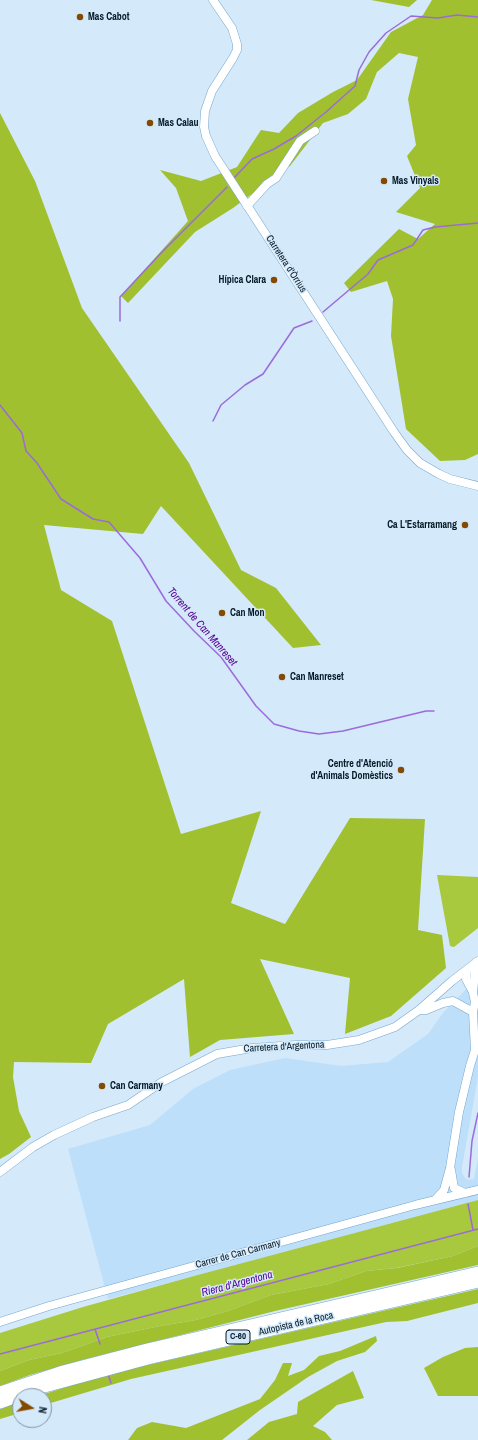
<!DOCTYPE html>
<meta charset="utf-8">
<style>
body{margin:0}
#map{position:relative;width:478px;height:1440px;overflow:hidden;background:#d4e9f9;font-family:"Archivo Narrow",sans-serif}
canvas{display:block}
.north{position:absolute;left:12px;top:1388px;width:40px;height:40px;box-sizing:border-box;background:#d4e9f9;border:1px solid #8196a5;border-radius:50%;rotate:101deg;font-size:11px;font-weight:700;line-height:16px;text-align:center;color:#051927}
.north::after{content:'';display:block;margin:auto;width:14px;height:18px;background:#854a01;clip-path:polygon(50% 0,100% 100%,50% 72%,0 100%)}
</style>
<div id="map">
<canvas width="478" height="1440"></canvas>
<div class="north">N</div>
</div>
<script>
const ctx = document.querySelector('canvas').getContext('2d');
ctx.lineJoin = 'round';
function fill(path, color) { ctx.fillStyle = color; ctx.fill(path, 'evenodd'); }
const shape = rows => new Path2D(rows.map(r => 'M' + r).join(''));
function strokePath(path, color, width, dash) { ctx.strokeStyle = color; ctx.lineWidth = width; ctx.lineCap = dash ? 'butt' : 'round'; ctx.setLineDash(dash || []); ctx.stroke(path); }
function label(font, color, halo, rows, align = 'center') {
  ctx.font = font + ' "Archivo Narrow",sans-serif'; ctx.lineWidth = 3; ctx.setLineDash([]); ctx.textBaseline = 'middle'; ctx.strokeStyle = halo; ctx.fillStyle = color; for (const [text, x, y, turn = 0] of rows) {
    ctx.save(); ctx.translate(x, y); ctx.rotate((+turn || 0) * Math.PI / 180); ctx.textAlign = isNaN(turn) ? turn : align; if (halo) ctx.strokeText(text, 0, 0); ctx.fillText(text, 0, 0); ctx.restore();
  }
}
fill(shape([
 [478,977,478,1077,462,1167,462,1173,465,1178,468,1180,474,1179,478,1158,478,1200,108,1299,68,1149,150,1125,193,1089,230,1070,285,1058,341,1066,388,1062,428,1034,443,1013]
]), '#bddffa');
fill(shape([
 [437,875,478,877,478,928,454,947,450,946],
 [478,1200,478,1246,453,1256,396,1268,366,1271,329,1284,271,1295,228,1311,196,1320,160,1326,107,1337,62,1353,29,1360,0,1371,0,1333,83,1307,194,1276]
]), '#a8c83d');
fill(shape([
 [371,0,417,0,409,7],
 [432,0,478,0,478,454,465,460,440,461,406,429,391,336,393,299,387,281,351,292,344,283,399,229,418,239,435,224,396,212,420,188,407,156,416,145,408,99,418,57,399,53,377,72,366,99,348,114,323,123,290,166,233,208,195,232,128,303,121,296,188,221,176,188,160,170,201,181,237,167,261,130,279,133,298,113,333,92,357,80,391,32,423,15],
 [0,113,35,181,82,308,189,463,241,570,276,588,321,645,293,648,161,506,143,534,44,525,61,590,112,621,181,834,261,811,231,903,285,924,350,818,425,819,418,930,442,935,446,968,391,1016,345,1034,350,978,260,959,294,1034,220,1040,190,1057,184,979,108,1024,91,1063,14,1062,13,1077,19,1111,31,1137,9,1154,0,1159],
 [478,1246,478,1265,275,1311,82,1360,30,1375,0,1386,0,1371,29,1360,62,1353,107,1337,160,1326,196,1320,228,1311,271,1295,329,1284,366,1271,397,1268,453,1256],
 [478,1289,478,1303,407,1321,386,1322,131,1379,44,1405,44,1396,38,1396,104,1375],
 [376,1336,377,1341,365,1352,337,1361,308,1377,260,1410,222,1440,128,1440,137,1428,152,1422,186,1428,260,1399,275,1380,283,1363,292,1363,288,1376,304,1370,319,1356,340,1351],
 [478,1347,478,1396,438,1396,424,1368,443,1357,465,1348],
 [353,1371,364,1398,337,1405,313,1426,325,1432,332,1440,247,1440,269,1422,297,1414,298,1402],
 [20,1402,20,1413,0,1419,0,1409]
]), '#a0c02f');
strokePath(shape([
 [234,178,252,159,274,149,296,136,326,112,355,86,359,70,369,52,386,33,411,16,438,18,457,15,478,17],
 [323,312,368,274,378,260,413,245,423,230,435,227,478,223],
 [120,321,120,297,161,253,227,187],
 [0,405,22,433,26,451,37,463,61,499,93,519,109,522,140,558,166,601,194,631,221,657,256,706,274,724,299,731,319,734,343,731,426,711,434,711],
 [213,421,221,405,245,385,263,374,294,328,312,321],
 [469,1177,472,1141,478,1113],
 [468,1204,473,1230],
 [95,1329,100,1344],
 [0,1354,478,1229],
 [108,1374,111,1383]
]), '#9c6bdb', 1.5);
const minor = shape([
 [213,0,232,28,237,44,237,50,233,58,212,91,205,111,204,127,206,136,215,156,394,432,407,450,420,463,439,474,450,479,478,486],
 [247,206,267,184,276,178,300,141,315,131],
 [467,970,466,979,473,992],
 [419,1010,426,1010,443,1003,453,1001,473,1012],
 [451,1170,454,1188,465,1193],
 [0,1172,33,1147,54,1135,93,1117,128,1105,162,1082,217,1054,252,1048,296,1045,327,1045,359,1040,395,1027,419,1010,452,981,478,961],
 [435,1200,444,1190,450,1168,459,1112,470,1066,475,1050,473,1012,475,1002,473,993,476,962],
 [0,1322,49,1306,415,1205,478,1190]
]);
const highway = shape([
 [0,1392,63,1371,147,1349,478,1272],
 [0,1403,41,1388,148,1359,478,1282]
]);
strokePath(minor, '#75a7cd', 9);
strokePath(highway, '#75a7cd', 12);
strokePath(minor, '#fff', 8);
strokePath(highway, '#fff', 11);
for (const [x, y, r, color] of [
 [80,17,4,"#854a01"],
 [150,123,4,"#854a01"],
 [384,181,4,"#854a01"],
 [274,280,4,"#854a01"],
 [465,525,4,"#854a01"],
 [222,613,4,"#854a01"],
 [282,677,4,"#854a01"],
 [401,770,4,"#854a01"],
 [102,1086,4,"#854a01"]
]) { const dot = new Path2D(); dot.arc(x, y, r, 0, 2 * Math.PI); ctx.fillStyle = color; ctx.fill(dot); strokePath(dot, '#d4e9f9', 1.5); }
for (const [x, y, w] of [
 [238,1337,24]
]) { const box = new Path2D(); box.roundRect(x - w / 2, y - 7, w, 14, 3); ctx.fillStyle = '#d4e9f9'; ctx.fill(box); strokePath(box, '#051927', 1); }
label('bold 9px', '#051927', null, [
 ["C-60",238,1337]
]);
label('bold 10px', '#051927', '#d4e9f9', [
 ["Mas Cabot",88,17],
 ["Mas Calau",158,123],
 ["Mas Vinyals",392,181],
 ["Hípica Clara",266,280,"right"],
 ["Ca L'Estarramang",457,525,"right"],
 ["Can Mon",230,613],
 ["Can Manreset",290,677],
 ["Centre d'Atenció",393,764,"right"],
 ["d'Animals Domèstics",393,776,"right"],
 ["Can Carmany",110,1086]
], 'left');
label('10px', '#051927', '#d4e9f9', [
 ["Carretera d'Òrrius",286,264,57],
 ["Carretera d'Argentona",284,1047,-3],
 ["Carrer de Can Carmany",238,1254,-15],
 ["Autopista de la Roca",296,1324,-13]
]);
label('italic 11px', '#560094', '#d4e9f9', [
 ["Torrent de Can Manreset",202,627,49],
 ["Riera d'Argentona",237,1284,-15]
]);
</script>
